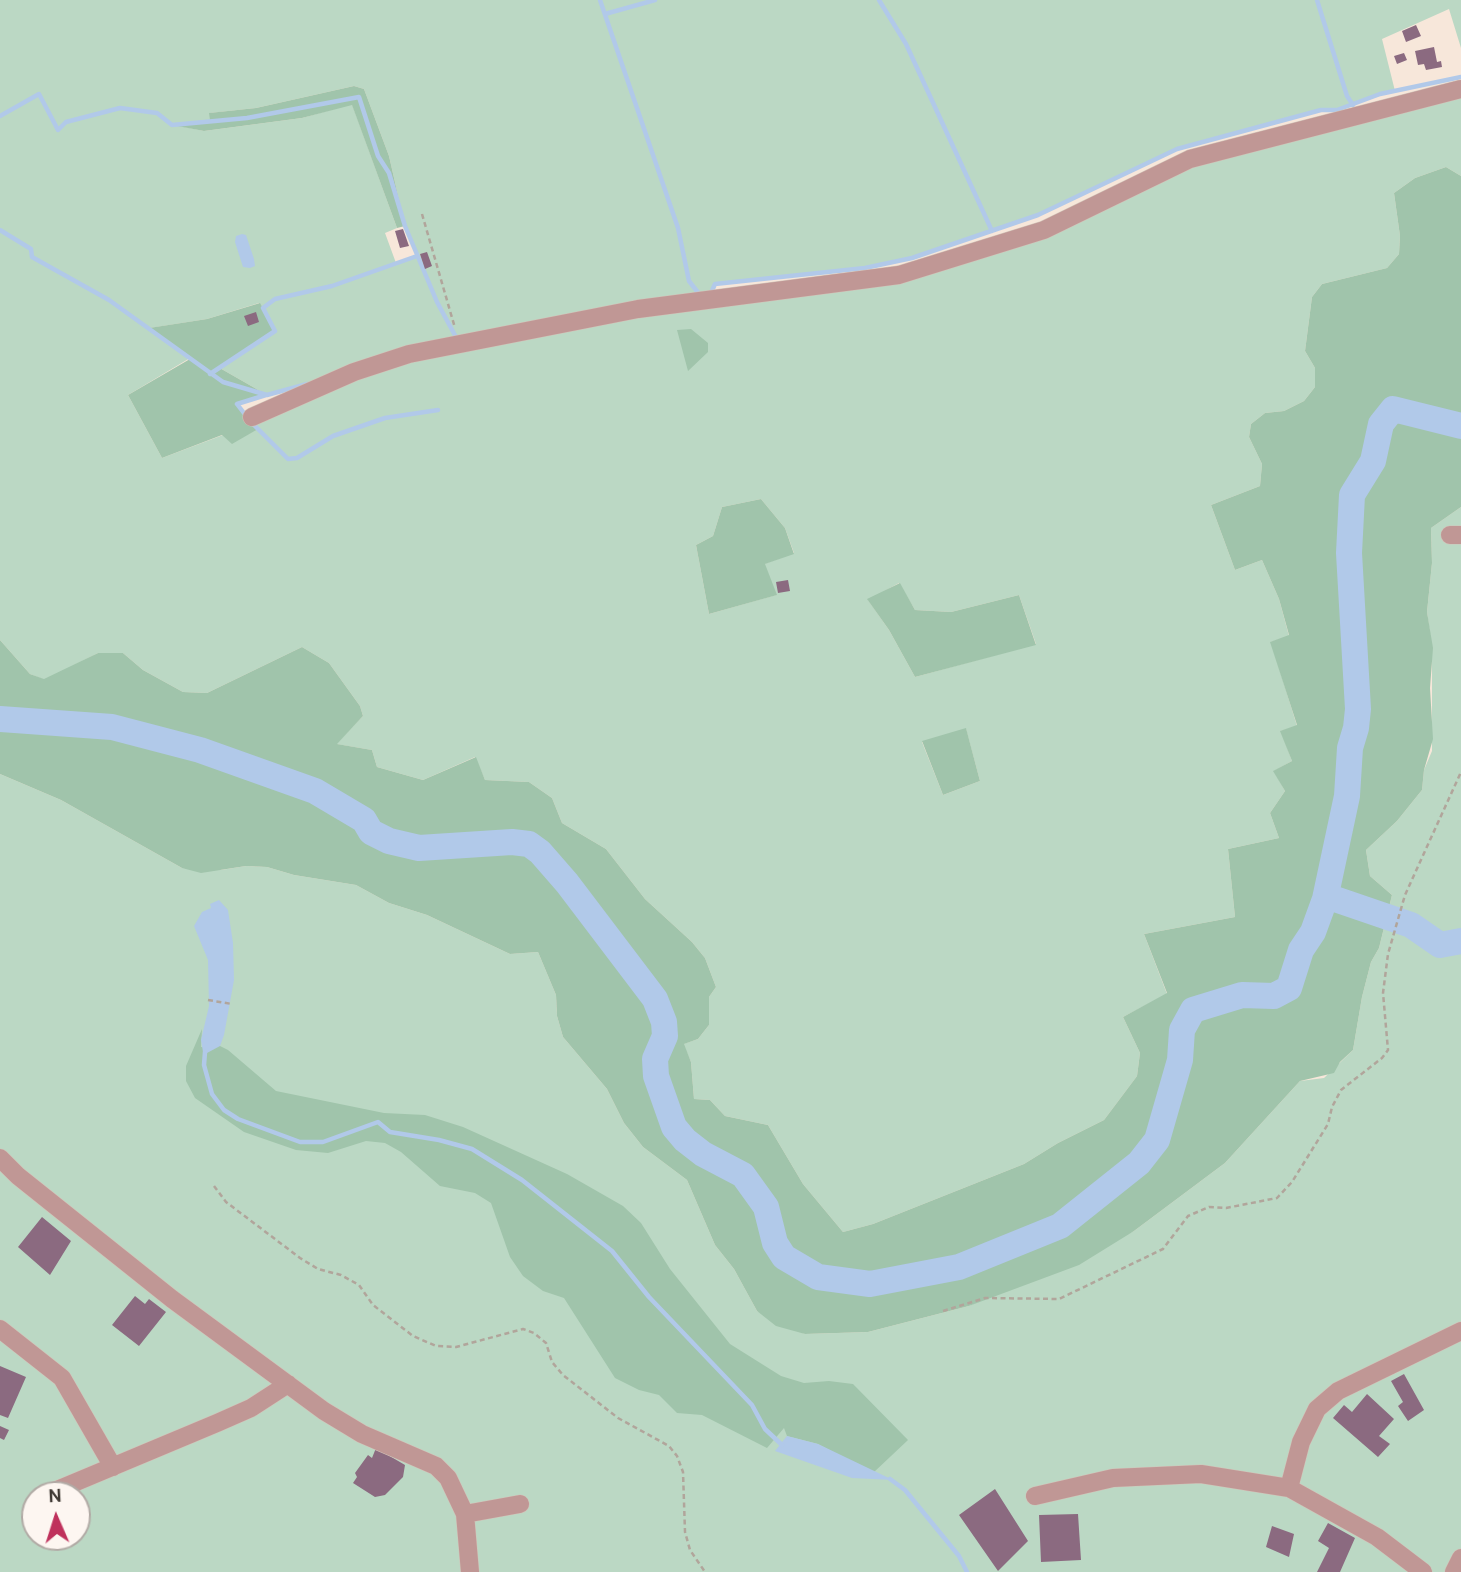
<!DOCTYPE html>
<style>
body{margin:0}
#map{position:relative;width:1461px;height:1572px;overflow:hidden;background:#f7e7da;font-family:Overpass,sans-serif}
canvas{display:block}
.north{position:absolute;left:21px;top:1481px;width:70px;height:70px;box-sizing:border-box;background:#fdf6f1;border:2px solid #b1aaa5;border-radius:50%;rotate:357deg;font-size:19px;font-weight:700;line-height:28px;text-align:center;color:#3f3934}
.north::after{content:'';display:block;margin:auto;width:24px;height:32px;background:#bf315c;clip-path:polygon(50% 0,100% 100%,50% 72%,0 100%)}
</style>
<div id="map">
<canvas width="1461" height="1572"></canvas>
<div class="north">N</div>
</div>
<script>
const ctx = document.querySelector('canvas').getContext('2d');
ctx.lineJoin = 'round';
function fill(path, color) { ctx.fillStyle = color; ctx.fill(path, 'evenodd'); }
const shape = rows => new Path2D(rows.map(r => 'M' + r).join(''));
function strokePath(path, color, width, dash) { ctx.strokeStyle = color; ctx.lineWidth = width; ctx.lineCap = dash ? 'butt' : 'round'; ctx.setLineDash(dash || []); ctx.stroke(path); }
fill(shape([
 [0,0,1461,0,1461,48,1449,9,1382,39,1395,91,1337,110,1321,110,1177,149,1038,215,912,258,865,268,716,284,711,293,701,296,626,303,495,334,419,346,315,382,267,395,218,367,275,331,259,303,207,319,150,328,190,358,128,395,162,458,223,435,232,443,257,429,250,421,394,361,673,308,869,284,932,271,1055,228,1208,157,1342,127,1461,94,1461,176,1446,167,1415,178,1394,193,1400,236,1399,254,1387,268,1322,284,1312,297,1305,351,1315,368,1315,387,1304,401,1284,411,1265,413,1251,424,1249,437,1262,464,1260,486,1211,505,1235,570,1262,560,1279,599,1289,636,1271,642,1297,726,1281,731,1292,761,1274,771,1285,791,1270,813,1279,838,1228,849,1235,917,1144,934,1167,994,1123,1017,1140,1053,1137,1076,1104,1120,1058,1143,1024,1164,873,1224,843,1232,803,1184,768,1125,725,1116,710,1100,694,1099,691,1062,683,1044,698,1039,709,1025,709,997,716,987,705,958,692,942,645,899,606,849,562,823,552,798,529,782,485,780,475,757,423,780,377,767,372,750,336,744,363,716,360,706,329,663,302,647,207,693,183,692,143,670,123,653,98,653,45,680,30,674,0,640],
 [354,86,364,89,389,156,405,226,417,256,396,263,385,233,397,228,352,104,302,118,204,131,175,125,211,120,210,113,256,108],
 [761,499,785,528,794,553,764,564,776,595,709,614,696,545,713,536,722,507],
 [899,583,915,610,951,612,1019,595,1036,644,915,677,889,630,868,600],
 [966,729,980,781,943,795,922,742],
 [1461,507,1461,1572,0,1572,0,774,61,800,182,868,221,870,246,866,267,867,294,875,356,885,389,903,427,915,510,954,538,952,556,995,557,1016,563,1037,607,1089,624,1123,643,1147,687,1180,715,1245,734,1269,757,1311,805,1334,868,1332,969,1306,1134,1231,1225,1163,1300,1081,1324,1078,1353,1050,1362,997,1371,962,1379,948,1392,895,1370,876,1366,850,1397,821,1422,790,1424,770,1432,751,1432,648,1427,612,1432,563,1431,528],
 [35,1495,77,1495,77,1537,35,1537]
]), '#bbd8c4');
fill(shape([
 [354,86,364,89,389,156,405,226,397,228,352,105,302,118,204,131,172,125,210,120,209,113,256,108],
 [1446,167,1461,176,1461,507,1431,528,1432,563,1427,612,1433,648,1430,688,1433,739,1424,770,1422,790,1397,821,1366,850,1370,876,1392,895,1379,948,1371,962,1362,997,1353,1050,1340,1062,1334,1073,1300,1081,1225,1163,1134,1231,1079,1265,969,1306,868,1332,805,1334,776,1326,757,1311,734,1269,715,1245,687,1180,643,1147,624,1123,607,1089,563,1037,557,1016,556,995,538,952,510,954,427,915,389,903,356,885,294,875,267,867,246,866,201,873,182,868,61,800,0,774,0,640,30,674,44,679,98,653,123,653,143,670,183,692,207,693,302,647,329,663,360,706,363,716,337,744,372,750,377,767,423,780,476,757,485,780,529,782,552,798,562,823,606,849,645,899,692,942,705,958,716,987,709,997,709,1025,698,1039,684,1044,691,1062,694,1099,710,1100,725,1116,768,1125,803,1184,843,1232,873,1224,1024,1164,1058,1143,1104,1120,1137,1076,1140,1053,1123,1017,1167,993,1144,934,1235,917,1228,849,1279,838,1270,813,1285,791,1273,771,1292,761,1280,731,1297,725,1270,642,1289,635,1279,599,1262,560,1235,570,1211,505,1260,486,1262,464,1249,437,1251,424,1265,413,1284,411,1304,401,1315,387,1315,368,1305,351,1312,297,1322,284,1387,268,1399,254,1400,236,1394,193,1415,178],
 [260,303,275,331,218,367,267,395,237,404,258,429,232,444,222,435,162,458,128,395,190,359,149,328,207,319],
 [691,329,708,343,708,352,688,371,677,330],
 [761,499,785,528,794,554,765,564,777,595,709,614,696,545,713,536,722,507],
 [900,583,915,610,951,612,1019,595,1036,645,915,677,889,630,867,599],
 [966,728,980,781,943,795,922,741],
 [202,1029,201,1047,220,1046,228,1050,276,1091,384,1113,425,1115,463,1127,567,1174,623,1206,641,1223,670,1269,730,1344,781,1376,804,1383,829,1381,853,1384,908,1440,873,1473,818,1444,787,1436,784,1428,767,1448,702,1415,677,1413,659,1395,639,1390,615,1378,564,1298,543,1291,523,1276,510,1257,491,1203,475,1193,440,1186,401,1152,385,1143,366,1141,328,1153,296,1150,244,1132,195,1098,186,1081,186,1066]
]), '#a0c4ab');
fill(shape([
 [242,234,246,235,254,259,255,266,250,268,243,267,235,242,236,236],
 [219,900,228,910,233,943,234,980,224,1035,220,1046,207,1053,203,1052,201,1040,209,1006,208,960,194,926,202,912,211,908,210,904],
 [787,1436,818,1444,893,1480,852,1478,775,1451]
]), '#b1c9e9');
strokePath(shape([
 [600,0,678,228,689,281,700,295],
 [879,0,906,44,992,231],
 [1317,0,1347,96,1353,105],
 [605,14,655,0],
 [0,116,39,94,58,130,66,122,120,108,157,113,172,125,247,118,359,97,378,156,389,173,405,226,437,302,457,339],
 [0,230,31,249,32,257,109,300,223,382,267,395,307,384],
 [711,293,715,284,865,268,912,258,1038,215,1177,149,1321,110,1337,110,1380,94,1461,77],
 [210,374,275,331,263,308,275,299,332,286,417,256],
 [247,417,237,404,266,395],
 [252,423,288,459,297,458,333,436,385,418,438,410],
 [205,1052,204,1065,212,1094,224,1110,238,1119,300,1142,323,1142,378,1122,390,1132,439,1140,472,1149,522,1180,612,1251,649,1297,752,1405,765,1429,782,1445],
 [890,1479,905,1490,959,1556,967,1572]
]), '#b1c9e9', 4.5);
strokePath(shape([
 [0,719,112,727,200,750,315,791,364,820,371,832,389,841,419,848,512,842,529,844,540,852,567,883,655,999,664,1022,665,1036,655,1059,656,1076,674,1127,685,1140,703,1154,743,1175,766,1207,775,1243,784,1257,818,1277,870,1284,959,1267,1060,1226,1139,1163,1157,1140,1180,1060,1182,1030,1193,1010,1242,995,1274,996,1289,988,1301,950,1313,932,1325,899,1347,796,1350,748,1356,728,1358,709,1349,553,1352,495,1373,461,1381,424,1393,409,1461,426],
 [1325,899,1332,898,1411,925,1440,945,1461,941]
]), '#b1c9e9', 26);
fill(shape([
 [1416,25,1421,36,1406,42,1402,31],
 [1434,47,1437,62,1441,61,1442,67,1426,70,1424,64,1418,65,1415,51],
 [1404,53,1407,60,1397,64,1394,56],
 [403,229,409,246,400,248,395,231],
 [427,252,432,266,425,269,420,254],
 [256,312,259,322,248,326,244,316],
 [788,580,790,591,778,593,776,582],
 [42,1217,71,1241,50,1275,18,1247],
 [135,1296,145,1304,149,1299,166,1312,139,1346,112,1325],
 [0,1366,26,1377,8,1418,0,1415],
 [1404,1374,1424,1410,1408,1421,1398,1406,1403,1402,1391,1381],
 [1367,1394,1394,1419,1379,1436,1390,1444,1378,1457,1333,1418,1344,1405,1352,1412],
 [0,1426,9,1430,4,1440,0,1438],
 [376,1448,405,1465,403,1477,385,1495,375,1497,353,1483,357,1477,355,1473,368,1455,372,1458],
 [995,1489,1028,1541,998,1571,959,1515],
 [1078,1514,1081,1560,1041,1562,1039,1515],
 [1328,1523,1355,1538,1340,1572,1317,1572,1329,1548,1318,1541],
 [1272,1526,1294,1534,1289,1557,1266,1547]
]), '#8b6a80');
const minor = shape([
 [252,417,354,372,409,354,638,309,899,275,1044,230,1190,159,1461,89],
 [1450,535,1461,535],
 [0,1158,18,1176,172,1299,324,1411,362,1434,436,1466,448,1478,465,1514,470,1572],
 [0,1329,62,1378,113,1467],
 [1289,1488,1301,1442,1317,1409,1338,1391,1461,1331],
 [45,1495,217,1423,251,1408,288,1384],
 [1035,1496,1113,1478,1201,1474,1289,1488,1377,1537,1423,1572],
 [465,1514,520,1504],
 [1454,1572,1461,1558]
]);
strokePath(minor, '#d2c4b9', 19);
strokePath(shape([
 [422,214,455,328],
 [208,1000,232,1004],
 [214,1186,226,1202,300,1258,318,1269,341,1275,359,1285,373,1305,413,1336,436,1346,456,1347,523,1329,534,1333,546,1343,552,1362,563,1375,618,1418,669,1446,677,1456,683,1472,685,1532,690,1550,705,1572],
 [943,1311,985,1298,1059,1299,1163,1249,1188,1216,1209,1207,1226,1208,1277,1198,1292,1182,1328,1124,1332,1107,1341,1090,1382,1058,1388,1050,1383,993,1388,954,1405,895,1461,772]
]), '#b1a59b', 2.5, [5, 3.5]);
strokePath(minor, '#c09795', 18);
</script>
